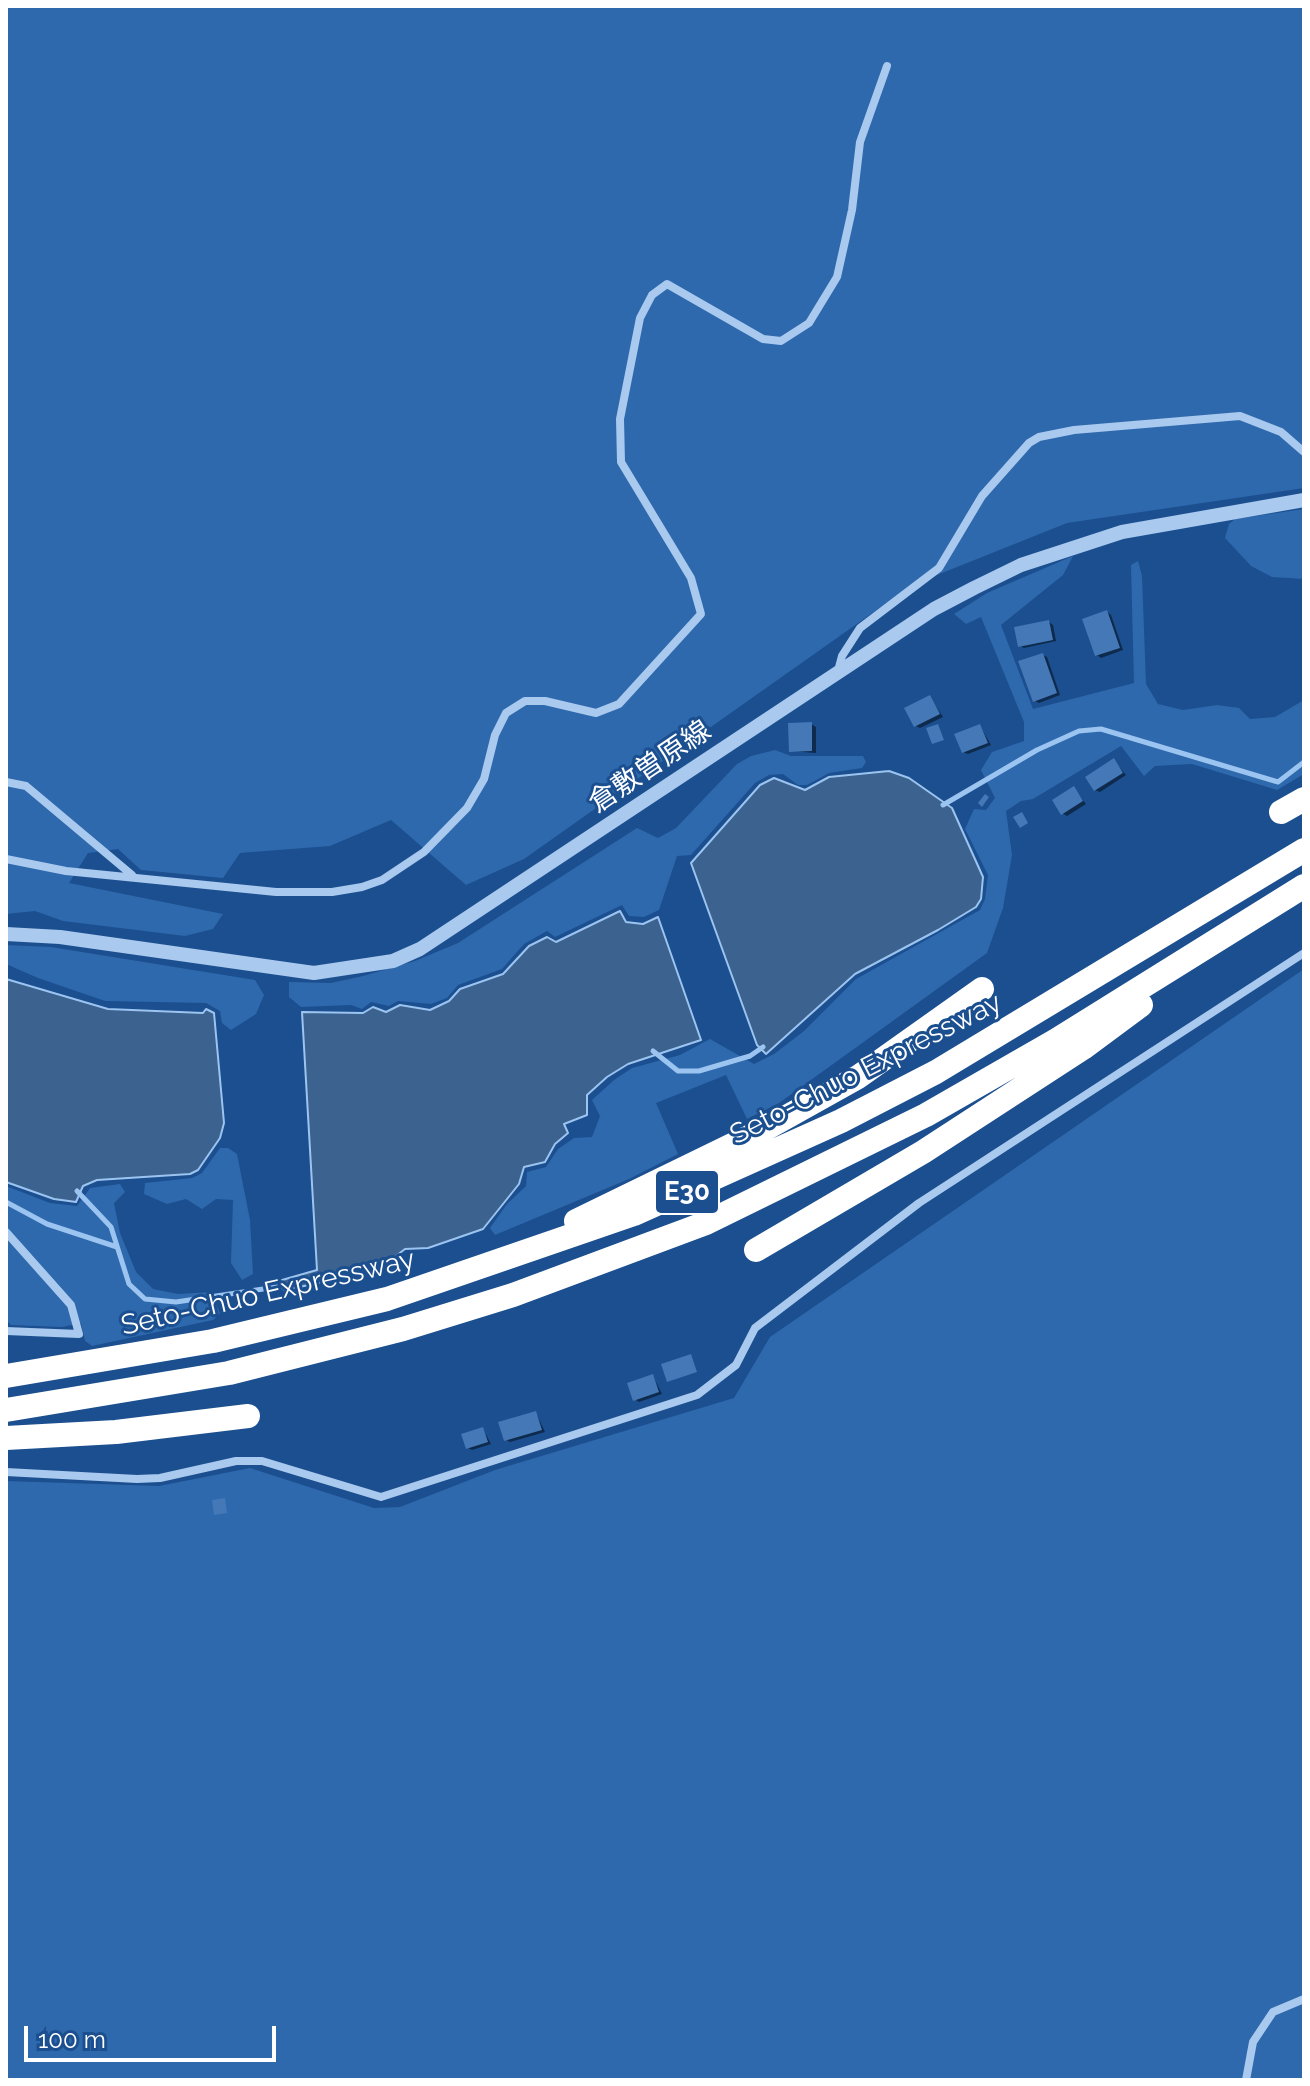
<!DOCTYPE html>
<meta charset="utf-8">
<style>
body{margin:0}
#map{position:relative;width:1310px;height:2086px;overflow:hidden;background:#1b4f8f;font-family:Raleway,sans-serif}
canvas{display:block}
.frame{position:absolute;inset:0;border:8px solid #fff;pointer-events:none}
.scale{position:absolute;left:24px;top:2026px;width:252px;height:36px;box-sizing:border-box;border:4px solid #fff;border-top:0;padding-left:10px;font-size:24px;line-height:28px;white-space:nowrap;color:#fff;-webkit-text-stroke:6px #1b4f8f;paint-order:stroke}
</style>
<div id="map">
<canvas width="1310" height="2086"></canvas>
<div class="frame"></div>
<div class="scale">100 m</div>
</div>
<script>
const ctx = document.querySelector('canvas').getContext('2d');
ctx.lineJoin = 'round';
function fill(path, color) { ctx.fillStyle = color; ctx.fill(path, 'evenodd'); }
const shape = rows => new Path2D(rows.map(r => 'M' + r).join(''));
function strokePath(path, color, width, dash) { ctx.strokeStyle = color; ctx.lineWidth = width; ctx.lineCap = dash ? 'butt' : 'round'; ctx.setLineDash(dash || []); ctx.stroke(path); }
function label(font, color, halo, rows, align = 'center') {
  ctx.font = font + ' Raleway,"Noto Sans JP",sans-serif'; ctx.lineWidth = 6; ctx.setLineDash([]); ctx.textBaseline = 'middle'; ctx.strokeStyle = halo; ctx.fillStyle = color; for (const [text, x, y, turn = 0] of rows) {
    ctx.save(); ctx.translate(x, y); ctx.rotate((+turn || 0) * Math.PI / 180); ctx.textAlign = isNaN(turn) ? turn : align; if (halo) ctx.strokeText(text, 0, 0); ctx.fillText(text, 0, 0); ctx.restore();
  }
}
fill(shape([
 [6,6,1304,6,1304,488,1067,523,912,585,524,859,466,885,391,820,330,846,240,853,223,878,141,870,118,849,88,853,69,883,223,914,213,929,185,936,63,921,35,911,6,914],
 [1304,509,1304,579,1272,577,1251,566,1225,538,1229,524,1235,519],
 [1073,556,1063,575,1001,625,1033,709,1134,683,1131,565,1138,561,1142,576,1146,684,1158,704,1183,710,1217,705,1239,708,1250,719,1275,717,1304,700,1304,774,1277,790,1192,764,1155,766,1144,776,1121,746,1033,799,1021,801,1006,811,1012,855,1003,908,987,953,779,1103,747,1119,726,1075,656,1103,678,1154,629,1179,495,1235,490,1228,507,1204,526,1186,527,1172,546,1167,558,1149,574,1138,592,1137,600,1116,592,1100,614,1080,632,1068,680,1055,710,1039,754,1064,774,1054,804,1031,856,979,980,910,985,899,988,875,965,829,974,809,986,810,995,798,981,770,992,752,1024,741,1024,722,981,617,966,624,954,614,987,593],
 [775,750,791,756,863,756,866,762,862,768,829,773,807,785,798,785,783,774,769,775,755,783,691,855,677,856,659,910,644,917,629,916,622,905,555,937,547,931,524,944,502,969,458,985,447,998,431,1004,398,1001,389,1006,371,1002,362,1009,351,1005,301,1007,289,997,289,982,331,983,363,976,415,961,458,943,637,828,658,838,676,828,737,764,751,756],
 [6,945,51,947,255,980,264,995,256,1014,231,1030,222,1023,220,1011,206,1003,105,1001,38,978,6,964],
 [1304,969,1304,2080,6,2080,6,1481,159,1486,250,1468,374,1508,400,1507,495,1470,734,1398,770,1337],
 [220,1148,228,1148,237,1154,250,1220,253,1274,242,1280,231,1263,233,1200,216,1199,202,1209,186,1199,167,1204,144,1194,145,1183,192,1178,202,1173],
 [120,1184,125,1192,114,1203,120,1233,136,1272,153,1289,178,1294,211,1292,220,1313,213,1320,92,1346,85,1341,81,1323,62,1327,11,1325,6,1320,6,1186,50,1203,77,1206,90,1188]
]), '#2e69ad');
const water = shape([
 [889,771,909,778,952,808,983,877,981,899,976,907,938,930,855,974,766,1054,757,1045,691,863,760,785,774,778,805,790,829,777,889,771],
 [620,911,626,922,643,924,658,917,701,1040,628,1064,607,1077,587,1095,587,1115,564,1124,568,1133,555,1144,545,1162,524,1167,519,1184,483,1229,428,1248,405,1249,387,1263,329,1281,284,1290,282,1280,317,1270,302,1012,363,1013,373,1007,386,1012,400,1005,430,1010,449,1001,460,989,503,974,529,946,547,937,556,942,620,911],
 [6,979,108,1009,203,1013,206,1009,214,1013,224,1123,220,1138,198,1170,190,1174,97,1180,83,1186,76,1202,54,1199,6,1182,6,979]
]);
fill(water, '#3c6290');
strokePath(water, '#9cc4f0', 2);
fill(shape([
 [1107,612,1111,615,1123,650,1101,658,1097,655],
 [1049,622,1053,625,1056,641,1024,648,1019,645],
 [1043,655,1047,657,1060,695,1039,703,1035,701],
 [930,697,943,717,920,728,916,726],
 [811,724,816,727,816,753,791,751],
 [980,726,991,745,968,754,963,752],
 [1114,761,1126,775,1100,792,1095,790],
 [1074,789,1086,804,1067,816,1062,813],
 [653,1376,662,1394,639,1402,635,1399],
 [536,1413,545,1432,510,1442,505,1439],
 [483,1429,491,1444,472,1450,468,1448]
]), '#0007');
strokePath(shape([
 [943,805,1037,750,1079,731,1101,729,1278,782,1304,762],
 [653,1051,678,1071,699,1071,750,1056,763,1047],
 [77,1191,111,1227,129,1284,145,1299,176,1302,290,1285],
 [6,1202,47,1224,117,1247]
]), '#9cc4f0', 5);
fill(shape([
 [1107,610,1120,648,1095,656,1082,619],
 [1049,620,1053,640,1018,647,1014,627],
 [1043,653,1057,693,1033,702,1018,661],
 [930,695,940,714,914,727,904,708],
 [812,722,812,751,789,752,788,723],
 [938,724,944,740,932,744,926,728],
 [980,724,988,743,962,753,954,734],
 [1114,758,1123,773,1094,791,1085,777],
 [1074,786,1083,801,1061,815,1052,800],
 [985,794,989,797,982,807,978,803],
 [1022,812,1028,823,1020,828,1013,817],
 [691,1354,697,1372,667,1382,661,1364],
 [653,1374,659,1392,633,1401,627,1383],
 [536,1411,542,1430,504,1441,498,1422],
 [483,1427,488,1442,466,1449,461,1434],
 [225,1498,227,1513,214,1515,212,1500]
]), '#4478b7');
strokePath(shape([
 [838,671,842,656,860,628,939,568,982,496,1029,443,1039,437,1074,430,1240,416,1281,432,1304,452],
 [6,782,26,786,132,875],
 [6,859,66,871,276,892,332,892,362,887,382,880,424,852,467,808,484,779,495,735,506,713,525,701,545,701,596,713,619,704,701,614,691,578,621,462,620,419,640,318,652,295,667,284,763,339,781,341,809,323,837,277,852,210,860,142,887,66],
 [6,1232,71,1305,79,1334,6,1331],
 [6,1472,137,1479,160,1478,236,1461,262,1461,381,1497,697,1395,736,1365,755,1328,919,1203,1304,953],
 [1246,2080,1253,2042,1273,2012,1304,1999]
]), '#a9c9ee', 8);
strokePath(shape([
 [6,934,60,937,314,973,393,961,420,949,934,609,974,588,1021,565,1122,532,1304,500]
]), '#a9c9ee', 14);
strokePath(shape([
 [1281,812,1304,799],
 [576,1221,765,1129,858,1077,982,989],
 [756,1250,923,1152,1083,1048,1141,1005],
 [6,1376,213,1341,387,1299,634,1214,841,1121,936,1072,1304,850],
 [6,1410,229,1373,403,1329,513,1295,706,1223,926,1115,1055,1041,1304,886],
 [6,1438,116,1432,248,1416]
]), '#fff', 24);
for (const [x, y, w] of [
 [687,1192,64]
]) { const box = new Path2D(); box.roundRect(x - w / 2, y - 22, w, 44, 6); ctx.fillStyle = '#1b4f8f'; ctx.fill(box); strokePath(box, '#fff', 2); }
label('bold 26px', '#fff', null, [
 ["E30",687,1192]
]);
label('28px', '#fff', '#1b4f8f', [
 ["倉敷曽原線",650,767,-34],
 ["Seto-Chuo Expressway",866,1069,-27],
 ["Seto-Chuo Expressway",268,1293,-13]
]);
</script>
